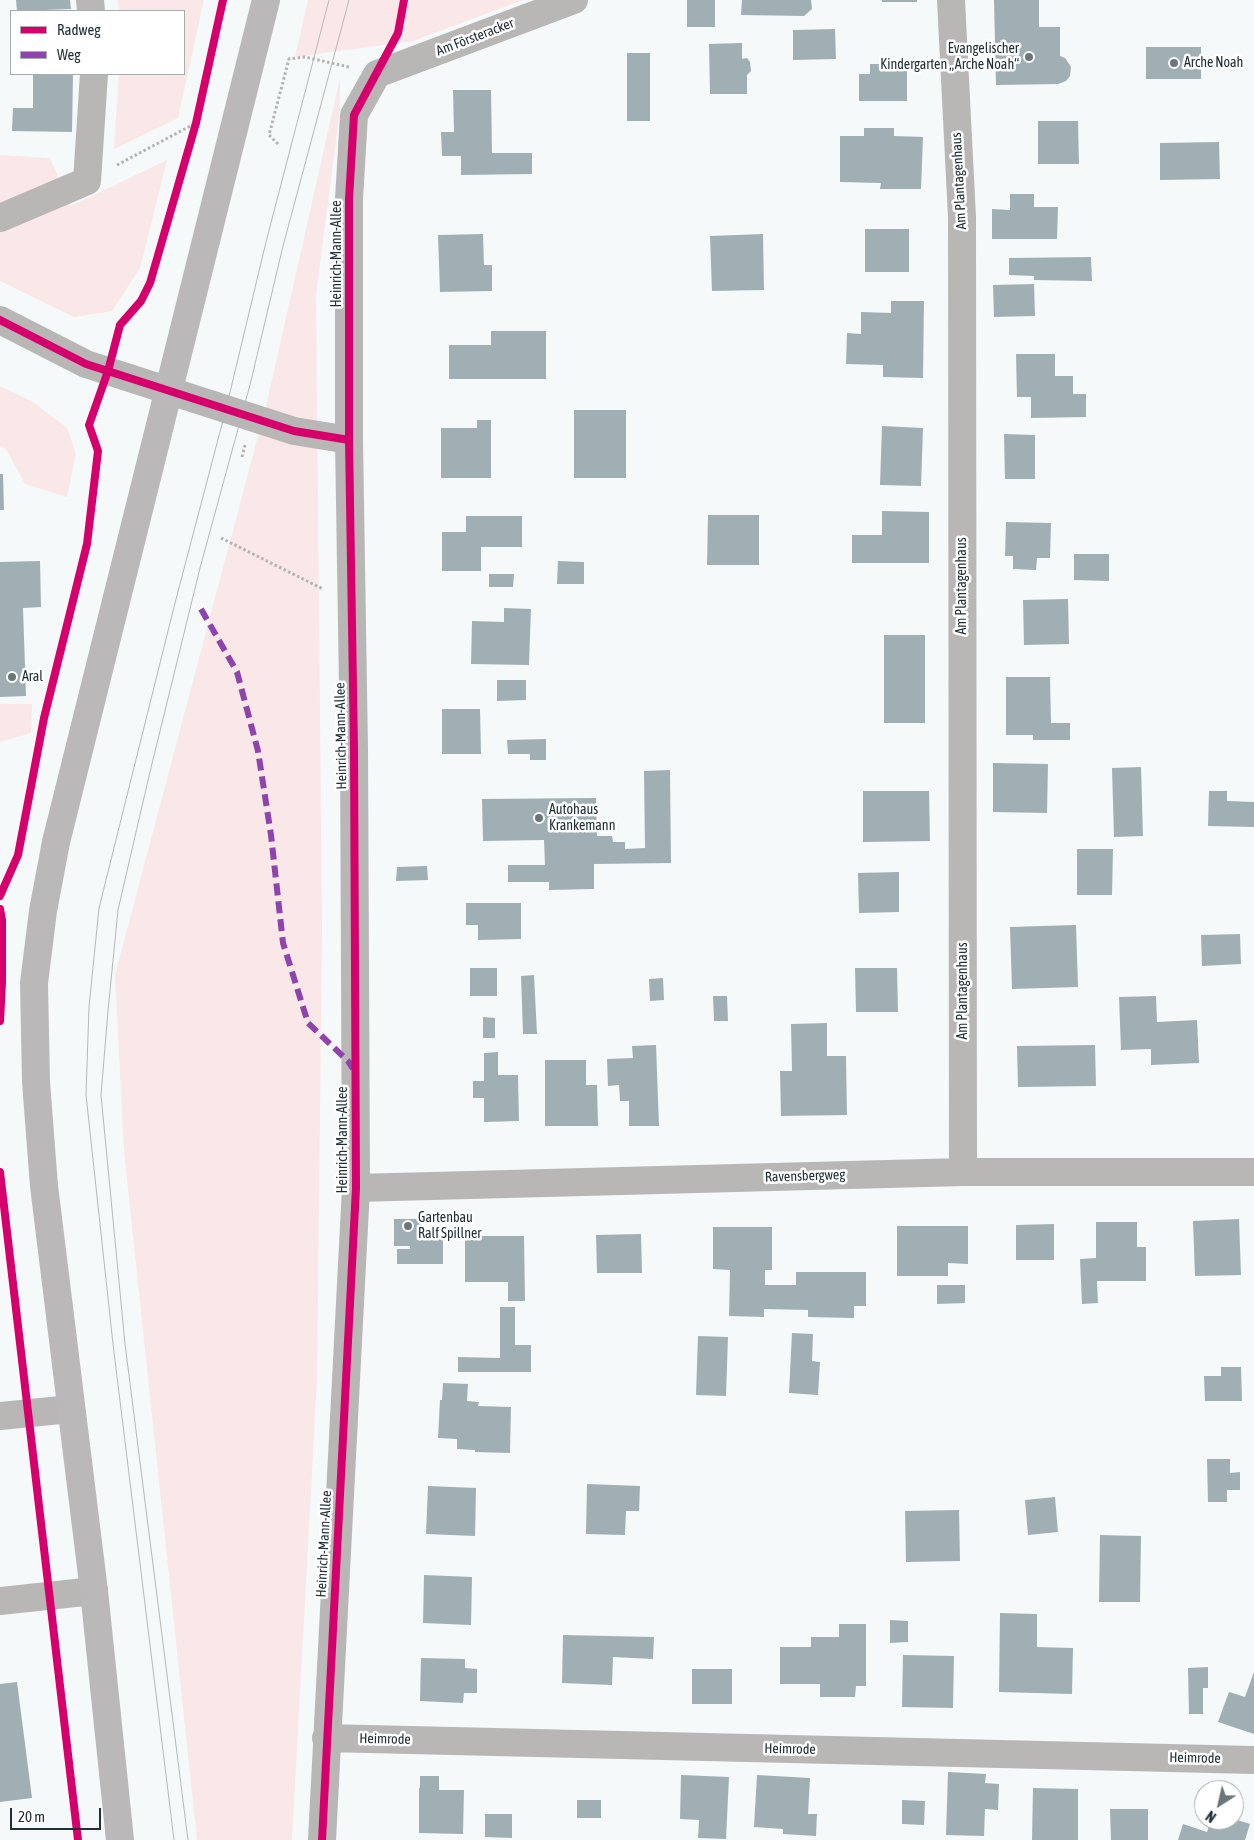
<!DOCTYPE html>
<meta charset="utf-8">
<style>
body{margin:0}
#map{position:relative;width:1254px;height:1840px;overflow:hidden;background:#f5f9fa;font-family:"Asap Condensed",sans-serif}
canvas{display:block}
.legend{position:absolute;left:10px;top:10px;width:175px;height:65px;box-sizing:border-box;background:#fff;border:1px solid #a6acaf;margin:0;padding:6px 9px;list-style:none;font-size:15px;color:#203036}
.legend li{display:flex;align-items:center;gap:10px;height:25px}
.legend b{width:25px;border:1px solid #a6acaf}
.north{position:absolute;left:1194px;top:1780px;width:50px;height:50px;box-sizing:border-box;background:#fff;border:1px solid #a6acaf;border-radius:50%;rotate:215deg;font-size:14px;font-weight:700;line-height:20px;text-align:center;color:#203036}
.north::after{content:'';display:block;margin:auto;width:18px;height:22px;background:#6b767b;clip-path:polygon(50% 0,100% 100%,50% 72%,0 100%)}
.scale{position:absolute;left:10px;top:1808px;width:91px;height:22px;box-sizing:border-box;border:2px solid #203036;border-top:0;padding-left:6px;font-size:15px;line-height:18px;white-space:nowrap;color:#203036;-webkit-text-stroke:4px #fff;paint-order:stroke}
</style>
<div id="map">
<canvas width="1254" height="1840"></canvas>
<ul class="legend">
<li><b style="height:6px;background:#d6006c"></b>Radweg</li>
<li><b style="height:6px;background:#8e44ad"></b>Weg</li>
</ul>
<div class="north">N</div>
<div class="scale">20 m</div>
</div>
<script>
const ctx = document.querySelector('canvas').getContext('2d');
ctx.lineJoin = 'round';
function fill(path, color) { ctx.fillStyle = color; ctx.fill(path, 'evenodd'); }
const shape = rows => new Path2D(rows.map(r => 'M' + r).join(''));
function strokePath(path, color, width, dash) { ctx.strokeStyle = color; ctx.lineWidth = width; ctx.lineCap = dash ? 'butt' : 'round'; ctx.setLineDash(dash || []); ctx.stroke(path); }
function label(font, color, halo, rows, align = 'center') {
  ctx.font = font + ' "Asap Condensed",sans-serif'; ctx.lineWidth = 5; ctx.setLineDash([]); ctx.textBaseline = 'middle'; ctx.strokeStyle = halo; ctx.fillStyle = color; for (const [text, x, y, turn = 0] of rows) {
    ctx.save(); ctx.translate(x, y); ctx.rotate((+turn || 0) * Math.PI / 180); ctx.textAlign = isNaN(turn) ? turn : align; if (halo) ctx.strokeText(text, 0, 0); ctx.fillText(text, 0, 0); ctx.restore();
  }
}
fill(shape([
 [118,0,204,0,178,118,114,149,119,74,184,74,184,11,119,11],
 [308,0,523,0,413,41,295,57],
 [340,78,340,109,316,295,322,928,317,1379,292,1840,197,1840,124,1151,115,975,267,402],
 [0,155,50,158,71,206,167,160,140,268,112,311,74,317,0,281],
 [0,386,33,402,67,428,76,454,67,497,25,484,6,449,0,446],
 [0,704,32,704,31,733,0,742]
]), '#fae7e7');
fill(shape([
 [16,0,70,0,71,9,17,11],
 [687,0,715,0,715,27,687,27],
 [742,0,811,0,812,9,804,16,741,15],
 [882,0,917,0,917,2,882,2],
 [994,0,1039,0,1039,27,1060,27,1060,56,1065,58,1071,67,1070,76,1066,81,1058,84,996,85],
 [835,29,836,59,793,60,793,30],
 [742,43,742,59,747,58,750,62,751,71,747,75,747,94,710,94,709,44],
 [1146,47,1201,47,1201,79,1146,79],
 [627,53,650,53,650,121,627,121],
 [870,64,907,64,907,101,859,101,859,74,870,74],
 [33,74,73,74,72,132,12,131,13,108,33,108],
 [453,90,491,90,492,153,532,153,532,174,461,175,461,156,442,156,441,132,454,132],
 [1038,121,1078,121,1079,164,1038,164],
 [864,128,894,128,894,136,923,137,921,189,880,189,881,183,840,182,840,136,864,136],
 [1219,142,1220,179,1160,180,1160,143],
 [1010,194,1034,194,1034,207,1058,207,1057,239,992,239,992,209,1010,210],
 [865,229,909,229,909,272,865,272],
 [483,234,484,265,492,265,492,291,440,292,438,235],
 [763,234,764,290,712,291,710,236],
 [1091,257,1092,281,1034,280,1034,276,1009,275,1009,258],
 [1034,284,1035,316,994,317,993,285],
 [891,301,924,301,923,378,883,377,883,365,846,364,847,333,861,334,861,312,891,313],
 [491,331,546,331,546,379,449,379,449,345,491,345],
 [1016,354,1055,354,1055,376,1073,376,1073,394,1086,394,1086,417,1031,418,1031,397,1017,397],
 [574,410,626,410,626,478,574,478],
 [477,420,491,420,491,478,441,478,441,428,477,428],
 [882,426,923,428,921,486,880,485],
 [1004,434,1035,435,1035,479,1005,479],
 [0,474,3,474,4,510,0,510],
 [882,511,929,512,929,563,852,563,852,535,882,535],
 [708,515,759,515,759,565,707,565],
 [466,516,522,516,522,547,481,547,481,571,442,571,442,532,466,532],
 [1006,522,1051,523,1050,558,1037,558,1036,570,1013,569,1013,556,1005,556],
 [1074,554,1109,554,1109,581,1074,580],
 [40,561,41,607,23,608,26,696,0,697,0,562],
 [558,561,584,562,584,584,557,584],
 [489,574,514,574,513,587,489,587],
 [1068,599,1069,644,1024,645,1023,600],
 [504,608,531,609,529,665,471,664,472,621,504,622],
 [884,635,925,635,925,723,884,723],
 [1006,677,1050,677,1051,723,1070,723,1070,740,1033,740,1033,735,1006,735],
 [497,680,526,680,526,700,497,701],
 [442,709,480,709,481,754,442,754],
 [546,739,546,760,530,760,530,754,508,754,507,740],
 [993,763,1048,764,1047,813,993,812],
 [1141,767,1143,836,1114,837,1112,768],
 [670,770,671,863,594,864,594,889,549,890,549,882,508,882,508,865,545,865,544,840,483,841,482,799,596,798,597,836,612,836,613,842,625,842,625,849,645,848,644,771],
 [863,791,929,791,930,841,863,842],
 [1209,791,1227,791,1227,801,1254,802,1254,827,1208,826],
 [1077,849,1113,849,1112,895,1077,895],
 [427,866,428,880,396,881,397,867],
 [899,872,899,912,859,913,858,873],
 [466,903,521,903,521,939,478,940,478,925,466,925],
 [1076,925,1078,987,1012,989,1010,927],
 [1240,934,1241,964,1202,966,1201,935],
 [470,968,497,968,497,996,470,996],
 [855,968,897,968,898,1012,856,1012],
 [534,975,537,1034,523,1034,521,976],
 [663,978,664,1000,650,1001,649,979],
 [713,996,727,996,728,1021,714,1021],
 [1156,996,1157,1022,1197,1020,1199,1063,1151,1065,1151,1049,1121,1050,1119,997],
 [483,1017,495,1018,495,1038,483,1038],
 [827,1023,827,1056,846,1056,847,1115,781,1116,780,1071,792,1071,791,1024],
 [656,1045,659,1126,629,1126,629,1101,620,1101,619,1085,608,1086,607,1059,633,1058,632,1046],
 [1095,1045,1096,1086,1018,1087,1017,1046],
 [498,1052,498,1075,518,1075,519,1121,484,1122,484,1098,473,1098,473,1081,484,1081,484,1053],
 [545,1060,586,1060,586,1085,597,1085,598,1126,545,1126],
 [394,1219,422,1219,421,1233,443,1234,443,1264,397,1264,397,1249,410,1249,410,1246,394,1246],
 [1239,1219,1241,1275,1195,1276,1193,1221],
 [1096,1222,1137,1222,1137,1247,1146,1247,1146,1281,1097,1281,1098,1303,1082,1304,1080,1259,1096,1258],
 [1054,1224,1054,1260,1016,1260,1016,1225],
 [897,1226,968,1226,968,1264,948,1263,948,1276,897,1276],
 [713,1227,772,1227,772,1270,765,1270,765,1285,796,1285,796,1272,866,1272,866,1306,854,1306,854,1318,808,1317,808,1310,764,1309,764,1317,729,1316,730,1270,713,1269],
 [641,1234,642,1273,597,1273,596,1235],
 [465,1236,524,1236,525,1301,508,1301,508,1282,465,1282],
 [937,1285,965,1285,965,1303,937,1304],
 [500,1307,515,1307,515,1345,531,1345,531,1372,458,1372,458,1357,500,1358],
 [792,1333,813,1334,812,1361,820,1362,818,1395,789,1393],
 [698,1336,728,1337,726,1396,696,1395],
 [1221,1367,1241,1367,1242,1401,1205,1401,1204,1376,1221,1376],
 [443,1383,468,1384,467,1401,479,1402,478,1406,511,1407,510,1453,475,1452,475,1450,457,1449,457,1439,438,1438,440,1400,442,1400],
 [1207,1459,1230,1459,1230,1473,1240,1472,1240,1490,1227,1490,1227,1502,1208,1502],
 [587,1484,640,1486,639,1511,626,1511,625,1535,586,1534],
 [428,1486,476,1488,475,1536,426,1534],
 [1055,1497,1058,1532,1028,1535,1025,1500],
 [959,1510,960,1561,906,1562,905,1511],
 [1100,1535,1141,1536,1140,1602,1099,1602],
 [424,1575,472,1577,471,1625,423,1623],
 [1000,1613,1037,1614,1037,1647,1073,1648,1072,1694,999,1692],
 [890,1620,908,1621,908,1642,890,1643],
 [839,1624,866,1624,866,1686,856,1686,855,1697,820,1697,820,1684,780,1684,780,1647,811,1647,811,1637,839,1637],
 [563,1635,654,1637,653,1659,613,1657,612,1685,562,1683],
 [903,1655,954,1656,953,1708,902,1707],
 [421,1658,465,1659,465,1668,477,1669,477,1693,464,1693,463,1703,420,1701],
 [1208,1667,1208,1688,1203,1688,1203,1714,1189,1714,1188,1668],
 [692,1669,732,1669,732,1704,692,1704],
 [1254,1672,1254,1734,1218,1722,1229,1692,1245,1697],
 [17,1682,32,1798,0,1802,0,1684],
 [948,1772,986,1774,985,1783,999,1784,998,1810,985,1809,984,1836,946,1835],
 [681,1775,729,1777,726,1839,698,1838,699,1820,680,1819],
 [757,1775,810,1778,808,1814,817,1814,816,1836,783,1834,783,1829,754,1827],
 [420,1776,439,1776,439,1790,464,1790,463,1834,419,1833,419,1788,420,1788],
 [1033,1788,1078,1789,1078,1840,1032,1840],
 [577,1800,601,1800,601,1818,577,1818],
 [902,1800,925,1801,924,1825,902,1824],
 [1110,1809,1148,1809,1148,1840,1111,1840],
 [485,1814,512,1814,512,1838,485,1837],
 [1234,1819,1250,1824,1245,1840,1178,1840,1183,1824,1207,1832,1211,1820]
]), '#a0afb4');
strokePath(shape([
 [278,144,269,135,289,59,305,57,349,67],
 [117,165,196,123],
 [242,457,245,445],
 [221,538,323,589]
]), '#b4b2b3', 3, [2.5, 2.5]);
strokePath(shape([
 [90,0,91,11],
 [951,0,962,217,963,1172],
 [0,218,87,181,94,74],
 [0,320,86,364,294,431,349,440],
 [356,1188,963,1172,1254,1172],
 [0,1416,71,1409],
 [0,1601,94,1591],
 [326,1738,1254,1760],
 [322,1840,356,1188,354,749,349,440,349,199,354,115,377,74,574,0]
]), '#b9b6b6', 28);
strokePath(shape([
 [120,1840,94,1591,44,1186,36,1082,34,983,43,911,56,842,266,0]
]), '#bbb8b9', 28);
strokePath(shape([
 [174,1840,113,1344,86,1095,89,1007,99,908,175,603,226,409,266,242,329,0],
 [188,1840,125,1344,101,1095,108,1011,118,910,149,776,200,568,250,385,283,246,349,0]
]), '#b6b8b9', 1);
strokePath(shape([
 [201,609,237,672,258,751,271,835,283,943,308,1023,348,1061,353,1069]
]), '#8e44ad', 6, [12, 6]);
strokePath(shape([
 [0,320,86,364,294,431,349,440],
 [0,896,18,855,44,718,87,544,98,451,89,425,108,371,120,325,141,301,150,283,196,123,223,0],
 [0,909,2,920,2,982,0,1021],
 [0,1172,78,1840],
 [322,1840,356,1188,354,749,349,440,349,199,354,115,398,33,404,0]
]), '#d6006c', 8);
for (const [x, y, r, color] of [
 [1029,57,5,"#6b767b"],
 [1174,63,5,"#6b767b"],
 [12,677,5,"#6b767b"],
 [539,818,5,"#6b767b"],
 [408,1226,5,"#6b767b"]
]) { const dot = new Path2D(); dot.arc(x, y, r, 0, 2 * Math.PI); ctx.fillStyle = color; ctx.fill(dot); strokePath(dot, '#fff', 2); }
label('14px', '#203036', '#fff', [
 ["Am Försteracker",475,37,-21],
 ["Am Plantagenhaus",959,181,-93],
 ["Heinrich-Mann-Allee",337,254,-90],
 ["Am Plantagenhaus",962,586,-90],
 ["Heinrich-Mann-Allee",341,736,-91],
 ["Am Plantagenhaus",963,991,-90],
 ["Heinrich-Mann-Allee",343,1140,-90],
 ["Ravensbergweg",805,1176,-2],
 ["Heinrich-Mann-Allee",324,1544,-87],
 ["Heimrode",385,1739,1],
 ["Heimrode",790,1749,1],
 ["Heimrode",1195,1758,1]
]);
label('14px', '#203036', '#fff', [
 ["Evangelischer",1019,49,"right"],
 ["Kindergarten „Arche Noah“",1019,65,"right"],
 ["Arche Noah",1184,63],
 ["Aral",22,677],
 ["Autohaus",549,810],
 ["Krankemann",549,826],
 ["Gartenbau",418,1218],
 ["Ralf Spillner",418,1234]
], 'left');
</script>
